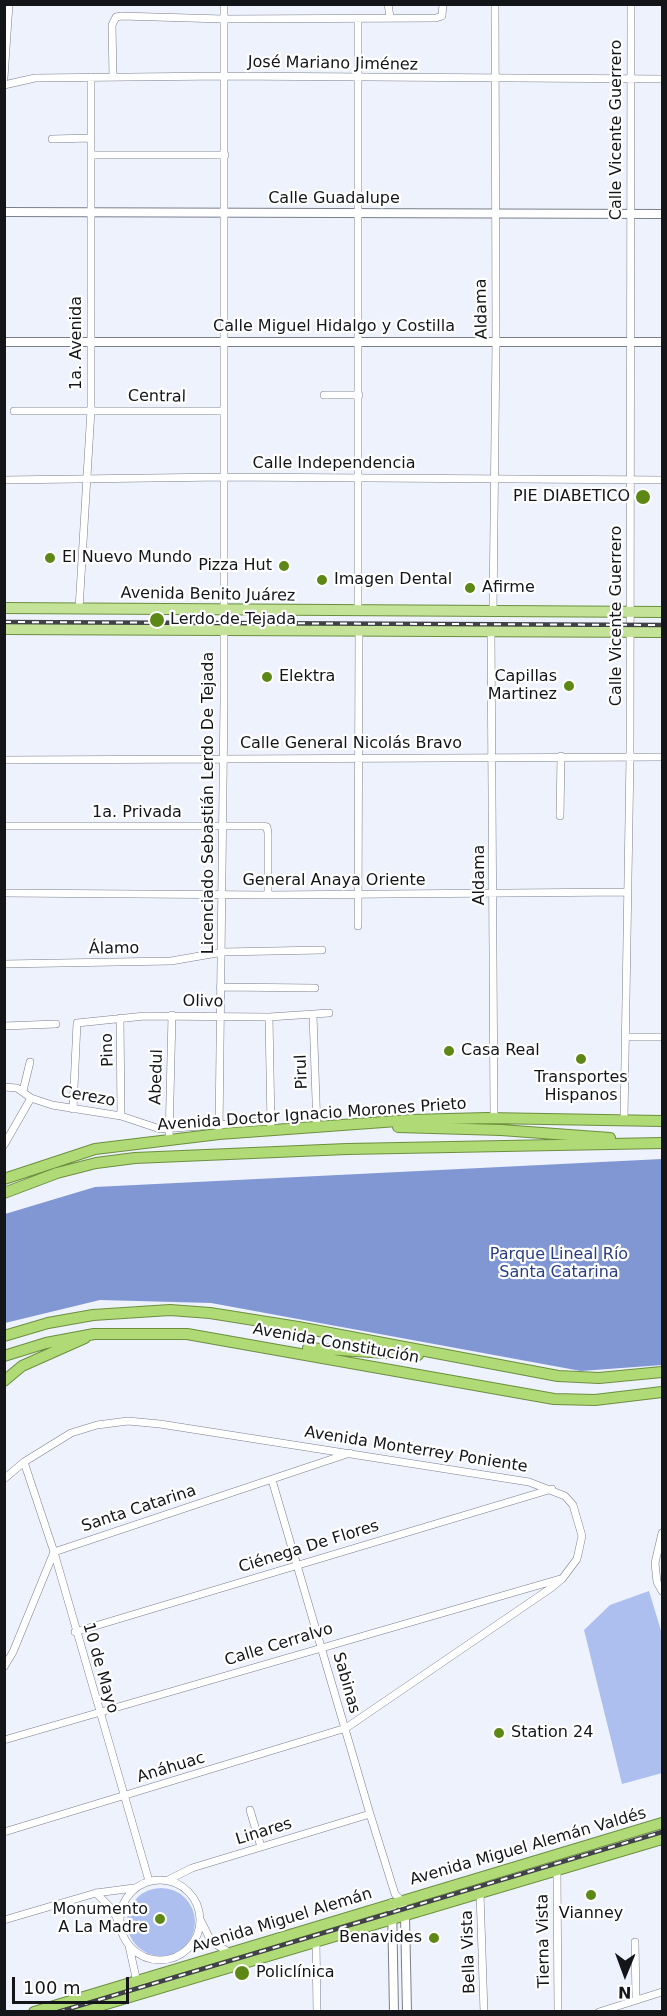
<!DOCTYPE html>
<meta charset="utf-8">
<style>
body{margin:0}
#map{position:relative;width:667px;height:2016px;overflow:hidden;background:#edf2fd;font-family:"DejaVu Sans",sans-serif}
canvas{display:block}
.frame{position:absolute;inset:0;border:6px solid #131519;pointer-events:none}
.north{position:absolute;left:595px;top:1944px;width:60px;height:60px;-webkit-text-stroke:4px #fff;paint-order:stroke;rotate:181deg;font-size:16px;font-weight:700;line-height:24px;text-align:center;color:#131519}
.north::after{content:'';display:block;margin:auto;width:21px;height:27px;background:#131519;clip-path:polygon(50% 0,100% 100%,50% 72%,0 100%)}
.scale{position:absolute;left:12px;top:1977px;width:117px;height:27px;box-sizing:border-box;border:3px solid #131519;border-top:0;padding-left:8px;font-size:18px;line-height:21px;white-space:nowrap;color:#131519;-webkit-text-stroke:4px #fff;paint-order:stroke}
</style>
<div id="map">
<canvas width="667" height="2016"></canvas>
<div class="frame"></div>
<div class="north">N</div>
<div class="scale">100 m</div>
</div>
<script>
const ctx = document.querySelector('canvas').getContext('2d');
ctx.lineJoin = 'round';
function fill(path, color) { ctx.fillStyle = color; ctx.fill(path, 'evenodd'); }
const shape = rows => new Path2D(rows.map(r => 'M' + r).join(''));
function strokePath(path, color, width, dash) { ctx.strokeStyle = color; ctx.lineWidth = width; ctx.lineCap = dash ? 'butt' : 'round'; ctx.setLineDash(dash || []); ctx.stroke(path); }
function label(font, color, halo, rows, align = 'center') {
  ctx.font = font + ' "DejaVu Sans",sans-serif'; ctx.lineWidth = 4.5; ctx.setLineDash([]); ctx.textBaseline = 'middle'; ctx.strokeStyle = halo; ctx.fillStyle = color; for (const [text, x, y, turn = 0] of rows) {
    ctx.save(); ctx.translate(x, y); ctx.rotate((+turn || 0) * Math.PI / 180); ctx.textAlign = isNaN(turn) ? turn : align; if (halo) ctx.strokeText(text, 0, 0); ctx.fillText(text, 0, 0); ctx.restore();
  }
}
fill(shape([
 [649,1591,662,1634,662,1773,622,1784,584,1630,610,1605],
 '127 1922a34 34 0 1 1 68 0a34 34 0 1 1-68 0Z'
]), '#adbfef');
fill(shape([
 [662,1159,662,1365,581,1371,211,1303,100,1300,5,1323,5,1214,95,1187]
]), '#8197d4');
const minor = shape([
 [388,4,390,17],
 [358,19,358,611],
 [113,77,112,25,116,17,121,16,223,19,436,18,442,16,443,4],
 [4,78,9,4],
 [4,85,35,78,224,76,662,79],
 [52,139,91,138],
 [91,155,225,155],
 [324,395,359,395],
 [14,411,224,411],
 [4,480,224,477,662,480],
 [79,609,91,410,91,77],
 [493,612,496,342,495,4],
 [491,632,494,1118],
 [4,760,662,757],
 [560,816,561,756],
 [4,826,263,826,267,827,268,833,268,895],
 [4,893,268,895,628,892],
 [358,926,359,631],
 [4,964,171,961,223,952,322,950],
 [220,987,315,988],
 [313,1015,317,1128],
 [269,1017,271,1125],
 [120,1018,121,1116],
 [4,1026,56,1024],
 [625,1037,662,1037],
 [4,1087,17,1088,31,1098,52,1105,121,1116,160,1129,271,1121],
 [23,1091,30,1062],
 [73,1109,77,1023,145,1016,269,1017,329,1013],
 [624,1120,630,757,631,4],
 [219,1134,224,700,224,4],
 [169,1139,172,1015],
 [4,1145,31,1098],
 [24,1462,54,1552,149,1881],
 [4,1479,24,1462,71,1433,97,1425,128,1421,160,1424,529,1482,565,1496,573,1505,582,1536,577,1559,562,1579,551,1588,346,1728,4,1832],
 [272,1480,370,1814,395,1894,401,1900],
 [662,1533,655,1563,657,1582,662,1591],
 [75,1632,552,1489],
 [4,1667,13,1652,54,1552,350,1453],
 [4,1740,560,1579],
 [250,1810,261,1847],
 [557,1870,558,2012],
 '120 1920a40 40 0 1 1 80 0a40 40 0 1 1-80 0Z',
 [168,1880,192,1868,370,1814],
 [96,1893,113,1910,118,1921],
 [480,1893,484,2012],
 [4,1920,96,1893,134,1888],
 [201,1921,211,1941,230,1953],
 [316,1941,317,2012],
 [635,1942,636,2000],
 [129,1946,137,1982],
 [599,2012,662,1992]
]);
const tertiary = shape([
 [4,212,662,214],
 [4,342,662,342],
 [401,1900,405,1915,407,2012],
 [392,1903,394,2012]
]);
const primary = shape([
 [4,608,662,612],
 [4,629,662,632]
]);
const trunk = shape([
 [398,1127,501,1130,610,1138],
 [4,1179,95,1149,219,1134,411,1120,487,1118,662,1121],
 [4,1193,57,1173,96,1163,135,1158,347,1149,662,1143],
 [4,1336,48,1323,93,1315,170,1310,210,1313,298,1327,558,1376,599,1378,662,1372],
 [308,1348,418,1355],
 [4,1356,46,1343,94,1334,187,1334,554,1399,595,1400,662,1392],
 [4,1381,22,1366,85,1338],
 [34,2012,662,1823],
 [79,2012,662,1839]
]);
strokePath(minor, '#7a7f8c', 8);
strokePath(tertiary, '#7a7f8c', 10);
strokePath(primary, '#6c8f3f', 12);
strokePath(trunk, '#6c8f3f', 12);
strokePath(minor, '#fff', 7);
strokePath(tertiary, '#fff', 8);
strokePath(primary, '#c4e398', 10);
strokePath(trunk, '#b0da76', 10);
const rail = shape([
 [4,622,662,625],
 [58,2012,662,1832]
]);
strokePath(rail, '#404248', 4.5);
strokePath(rail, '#fff', 2, [7]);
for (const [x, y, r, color] of [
 [643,497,8,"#5e8816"],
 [50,558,6,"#5e8816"],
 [284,566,6,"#5e8816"],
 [322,580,6,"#5e8816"],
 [470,588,6,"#5e8816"],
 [157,620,8,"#5e8816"],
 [267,677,6,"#5e8816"],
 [569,686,6,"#5e8816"],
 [449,1051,6,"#5e8816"],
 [581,1059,6,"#5e8816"],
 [499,1733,6,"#5e8816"],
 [591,1895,6,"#5e8816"],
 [160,1919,6,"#5e8816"],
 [434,1938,6,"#5e8816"],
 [242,1973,8,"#5e8816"]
]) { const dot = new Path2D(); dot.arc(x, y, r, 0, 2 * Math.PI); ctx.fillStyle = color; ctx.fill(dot); strokePath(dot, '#fff', 2); }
label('16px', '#131519', '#fff', [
 ["José Mariano Jiménez",333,64,1],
 ["Calle Vicente Guerrero",617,130,-90],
 ["Calle Guadalupe",334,199],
 ["Aldama",482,309,-91],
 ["Calle Miguel Hidalgo y Costilla",334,327],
 ["1a. Avenida",77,343,-90],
 ["Central",157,397,1],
 ["Calle Independencia",334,464],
 ["Avenida Benito Juárez",208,595,1],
 ["Calle Vicente Guerrero",617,616,-90],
 ["Calle General Nicolás Bravo",351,744],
 ["Licenciado Sebastián Lerdo De Tejada",209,803,-90],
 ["1a. Privada",137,813],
 ["Aldama",480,875,-90],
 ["General Anaya Oriente",334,881],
 ["Álamo",114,949,-1],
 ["Olivo",203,1002,1],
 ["Pino",108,1050,-92],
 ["Pirul",302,1072,-92],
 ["Abedul",157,1077,-88],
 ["Cerezo",88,1097,10],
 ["Avenida Doctor Ignacio Morones Prieto",312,1115,-4],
 ["Avenida Constitución",336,1344,10],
 ["Avenida Monterrey Poniente",416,1450,9],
 ["Santa Catarina",139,1509,-18],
 ["Ciénega De Flores",309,1547,-17],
 ["Calle Cerralvo",279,1645,-17],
 ["10 de Mayo",100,1668,74],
 ["Sabinas",346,1683,74],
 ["Anáhuac",171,1768,-17],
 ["Linares",264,1832,-17],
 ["Avenida Miguel Alemán Valdés",528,1847,-16],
 ["Avenida Miguel Alemán",282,1921,-17],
 ["Tierna Vista",544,1941,-91],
 ["Bella Vista",469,1952,-92]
]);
label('16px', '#131519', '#fff', [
 ["PIE DIABETICO",630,497,"right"],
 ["El Nuevo Mundo",62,558],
 ["Pizza Hut",272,566,"right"],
 ["Imagen Dental",334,580],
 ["Afirme",482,588],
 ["Lerdo de Tejada",170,620],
 ["Elektra",279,677],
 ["Capillas",557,677,"right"],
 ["Martinez",557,695,"right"],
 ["Casa Real",461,1051],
 ["Transportes",581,1078,"center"],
 ["Hispanos",581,1096,"center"],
 ["Station 24",511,1733],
 ["Monumento",148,1910,"right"],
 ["A La Madre",148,1928,"right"],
 ["Vianney",591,1914,"center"],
 ["Benavides",422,1938,"right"],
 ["Policlínica",256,1973]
], 'left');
label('16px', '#293d86', '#fff', [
 ["Parque Lineal Río",559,1255],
 ["Santa Catarina",559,1273]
]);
</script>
